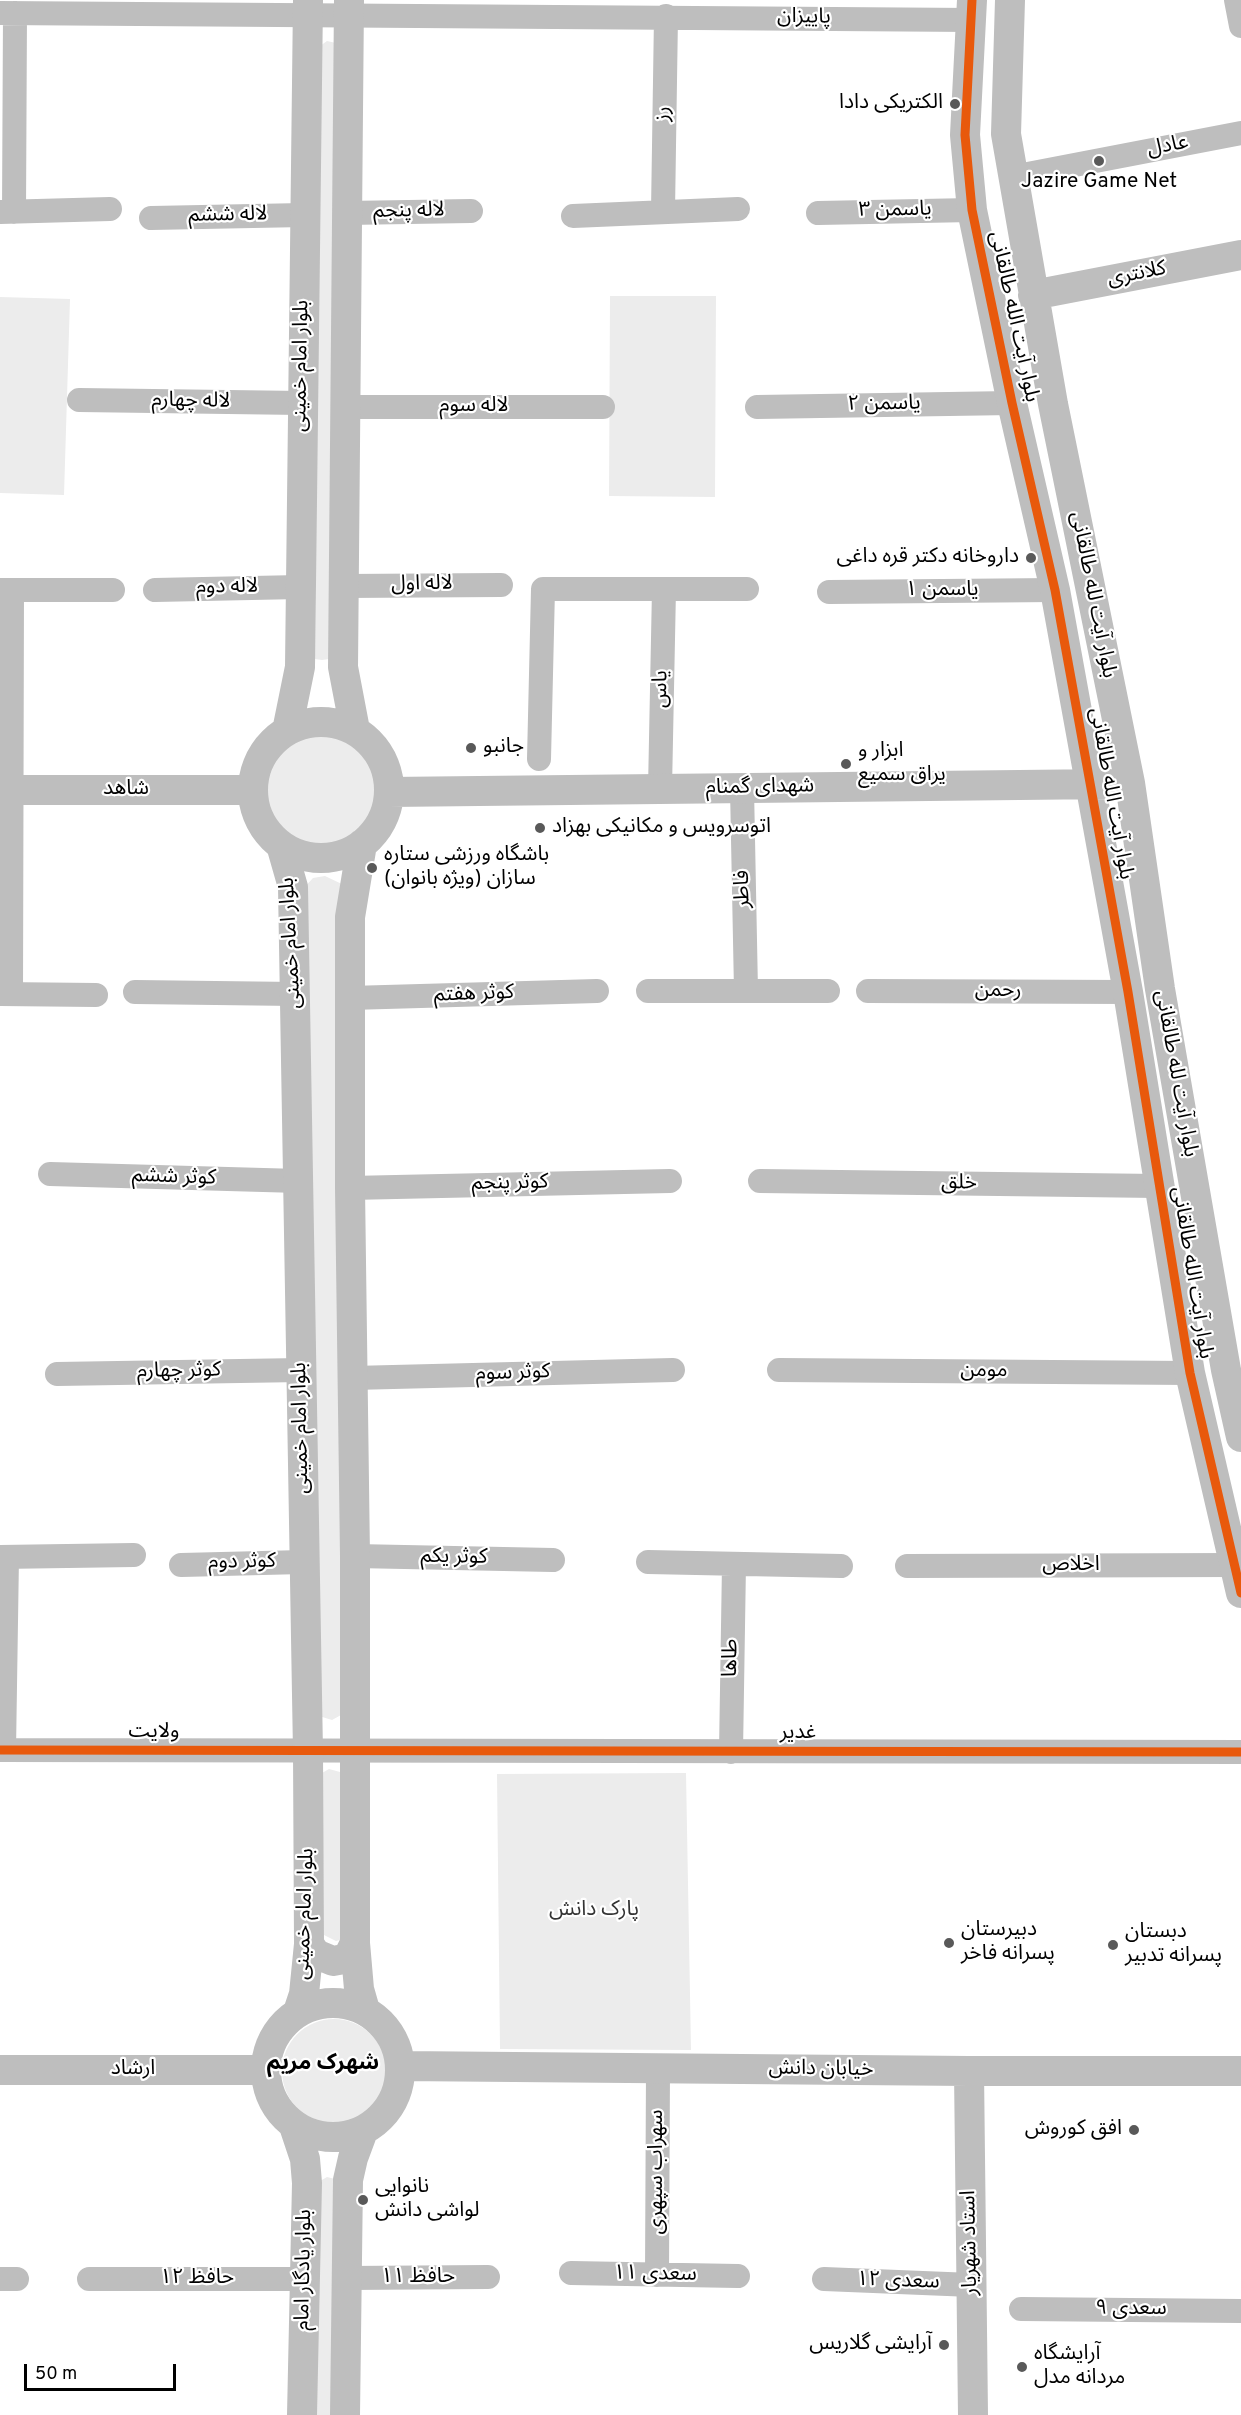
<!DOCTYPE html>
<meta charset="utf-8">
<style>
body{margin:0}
#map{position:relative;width:1241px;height:2415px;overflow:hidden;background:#fff;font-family:Overpass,sans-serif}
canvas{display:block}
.scale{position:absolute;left:24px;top:2364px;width:152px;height:27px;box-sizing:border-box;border:3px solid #000;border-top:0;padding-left:8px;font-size:18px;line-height:21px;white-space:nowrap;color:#000;-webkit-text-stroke:4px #fff;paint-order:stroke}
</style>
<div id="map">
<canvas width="1241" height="2415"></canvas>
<div class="scale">50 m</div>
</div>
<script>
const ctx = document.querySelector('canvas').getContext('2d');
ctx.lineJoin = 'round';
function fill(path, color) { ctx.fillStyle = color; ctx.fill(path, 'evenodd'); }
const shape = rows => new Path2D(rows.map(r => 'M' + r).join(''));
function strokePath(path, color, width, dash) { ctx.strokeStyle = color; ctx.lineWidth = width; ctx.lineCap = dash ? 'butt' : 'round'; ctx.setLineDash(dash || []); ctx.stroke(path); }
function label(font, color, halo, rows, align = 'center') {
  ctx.font = font + ' Overpass,"Noto Sans Arabic",sans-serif'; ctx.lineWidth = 4.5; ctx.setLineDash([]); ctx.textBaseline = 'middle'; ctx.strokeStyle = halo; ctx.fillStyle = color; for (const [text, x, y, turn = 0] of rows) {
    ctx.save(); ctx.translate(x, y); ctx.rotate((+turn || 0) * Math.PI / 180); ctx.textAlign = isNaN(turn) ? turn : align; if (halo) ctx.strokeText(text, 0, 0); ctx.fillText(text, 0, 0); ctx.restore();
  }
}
fill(shape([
 [327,41,336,43,329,659,322,660,315,659,320,46],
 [610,296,716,296,715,497,609,496],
 [0,297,70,299,64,495,0,493],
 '267 790a54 54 0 1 1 108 0a54 54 0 1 1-108 0Z',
 [325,876,346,886,341,1715,332,1720,319,1716,301,891,313,878],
 [329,1769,340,1772,340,1940,336,1941,324,1935,322,1773],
 [686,1773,691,2050,500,2049,497,1774],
 '282 2071a52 52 0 1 1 104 0a52 52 0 1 1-104 0Z',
 [327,2177,335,2179,340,2415,310,2415,315,2184]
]), '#ececec');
strokePath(shape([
 [1236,0,1241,26],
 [0,13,972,20],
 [1012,177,1241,133],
 [663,211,666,16],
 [0,212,110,209],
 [14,212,15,13],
 [346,213,471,211],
 [818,213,972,210],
 [573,216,738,209],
 [151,218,304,215],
 [79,400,302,403],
 [346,407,603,407],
 [757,407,1012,403],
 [344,586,501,585],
 [0,590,113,590],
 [155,590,300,587],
 [829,592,1055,590],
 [539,759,543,589,747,589],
 [742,788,746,991],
 [660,789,664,589],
 [648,991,828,991],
 [868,991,1128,992],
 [135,992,296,994],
 [0,994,96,995],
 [11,994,12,590],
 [350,998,597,991],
 [50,1174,299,1181],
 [760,1181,1158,1186],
 [350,1188,670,1181],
 [779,1370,1190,1373],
 [57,1374,301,1370],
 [353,1378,673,1370],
 [355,1556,553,1560],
 [0,1557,134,1555],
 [648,1562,841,1566],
 [181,1565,303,1562],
 [907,1566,1235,1565],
 [0,1750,1241,1752],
 [4,1750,7,1557],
 [731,1752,734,1564],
 [571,2273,738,2276],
 [657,2275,658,2069],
 [348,2278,488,2277],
 [0,2279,17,2279],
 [89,2279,305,2279],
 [824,2279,972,2285],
 [1021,2309,1241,2311]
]), '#bebebe', 24);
strokePath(shape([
 [349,0,343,667,355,730],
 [972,0,965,135,972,210,1012,403,1055,590,1128,992,1190,1373,1241,1593],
 [1010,0,1006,134,1053,404,1130,783,1160,989,1226,1370,1241,1437],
 [1033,295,1241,255],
 '253 790a68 68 0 1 1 136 0a68 68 0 1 1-136 0Z',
 [287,731,300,667,308,0],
 [0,790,253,790],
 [389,792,1109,784],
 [362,844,350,917,350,1188,355,1556,355,1943,359,1989,365,2010],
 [281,845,293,887,308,1752,309,1944,304,1994,298,2012],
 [309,1944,316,1954,333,1961,344,1959,349,1955,355,1943],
 '266 2070a67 67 0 1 1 134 0a67 67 0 1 1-134 0Z',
 [401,2066,969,2071,1241,2071],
 [0,2070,265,2070],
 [969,2071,973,2415],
 [294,2126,305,2159,307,2183,302,2415],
 [345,2415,348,2180,353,2158,363,2131]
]), '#bebebe', 30);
strokePath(shape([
 [972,0,965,135,972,210,1012,403,1055,590,1128,992,1190,1373,1241,1593],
 [0,1750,1241,1752]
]), '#e8590c', 9);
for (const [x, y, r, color] of [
 [955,104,6,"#595959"],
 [1099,161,6,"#595959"],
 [1031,558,6,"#595959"],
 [471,748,6,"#595959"],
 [846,764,6,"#595959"],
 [540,828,6,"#595959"],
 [372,868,6,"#595959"],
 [949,1943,6,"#595959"],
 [1113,1945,6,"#595959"],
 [1134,2130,6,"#595959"],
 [363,2200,6,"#595959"],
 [944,2345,6,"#595959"],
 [1022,2367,6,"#595959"]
]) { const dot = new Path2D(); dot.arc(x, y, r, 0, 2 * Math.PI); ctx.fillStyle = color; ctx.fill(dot); strokePath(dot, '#fff', 2); }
label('21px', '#000', '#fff', [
 ["پاییزان",804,18,1],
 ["رز",664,114,-89],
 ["عادل",1168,147,-11],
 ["یاسمن ۳",895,211,-1],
 ["لاله پنجم",409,212,-1],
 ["لاله ششم",228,216,-1],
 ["کلانتری",1137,275,-11],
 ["بلوار آیت الله طالقانی",1013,317,78],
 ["بلوار امام خمینی",302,366,-89],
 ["لاله چهارم",191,402,1],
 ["یاسمن ۲",884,405,-1],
 ["لاله سوم",474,407],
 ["لاله اول",422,585,-1],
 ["لاله دوم",227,588,-1],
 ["یاسمن ۱",942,591],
 ["بلوار آیت لله طالقانی",1092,595,79],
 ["یاس",662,689,-89],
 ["شهدای گمنام",760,788,-1],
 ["شاهد",126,790],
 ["بلوار آیت الله طالقانی",1110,794,80],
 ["فاطر",744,889,-91],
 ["بلوار امام خمینی",292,943,-93],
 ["رحمن",998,992],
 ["کوثر هفتم",474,995,-2],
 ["بلوار آیت لله طالقانی",1175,1074,80],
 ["کوثر ششم",174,1178,2],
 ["کوثر پنجم",510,1184,-1],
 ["خلق",959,1184,1],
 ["بلوار آیت الله طالقانی",1191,1273,81],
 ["کوثر چهارم",179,1372,-1],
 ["مومن",984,1372],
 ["کوثر سوم",513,1374,-2],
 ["بلوار امام خمینی",302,1428,-91],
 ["کوثر یکم",454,1558,1],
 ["کوثر دوم",242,1563,-1],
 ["اخلاص",1071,1566],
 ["طاها",732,1658,-89],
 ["ولایت",154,1733],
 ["غدیر",798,1734],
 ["بلوار امام خمینی",306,1914,-88],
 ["ارشاد",133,2070],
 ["خیابان دانش",821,2070,1],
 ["سهراب سپهری",658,2172,-90],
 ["استاد شهریار",971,2243,-91],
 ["بلوار یادگار امام",305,2270,-89],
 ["سعدی ۱۱",655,2275,1],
 ["حافظ ۱۱",418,2278],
 ["حافظ ۱۲",197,2279],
 ["سعدی ۱۲",898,2282,2],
 ["سعدی ۹",1131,2310]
]);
label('21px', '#000', '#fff', [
 ["الکتریکی دادا",943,104,"right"],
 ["Jazire Game Net",1099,183,"center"],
 ["داروخانه دکتر قره داغی",1019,558,"right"],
 ["جانبو",483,748],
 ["ابزار و",858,752],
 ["يراق سميع",858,776],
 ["اتوسرویس و مکانیکی بهزاد",552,828],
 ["باشگاه ورزشی ستاره",384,856],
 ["سازان (ویژه بانوان)",384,880],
 ["دبیرستان",961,1931],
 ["پسرانه فاخر",961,1955],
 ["دبستان",1125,1933],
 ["پسرانه تدبیر",1125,1957],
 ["افق کوروش",1122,2130,"right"],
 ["نانوایی",375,2188],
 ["لواشی دانش",375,2212],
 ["آرایشی گلاریس",932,2345,"right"],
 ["آرایشگاه",1034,2355],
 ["مردانه مدل",1034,2379]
], 'left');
label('21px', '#333', '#fff', [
 ["پارک دانش",594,1911]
]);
label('bold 22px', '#000', '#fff', [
 ["شهرک مریم",323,2065]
]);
</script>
